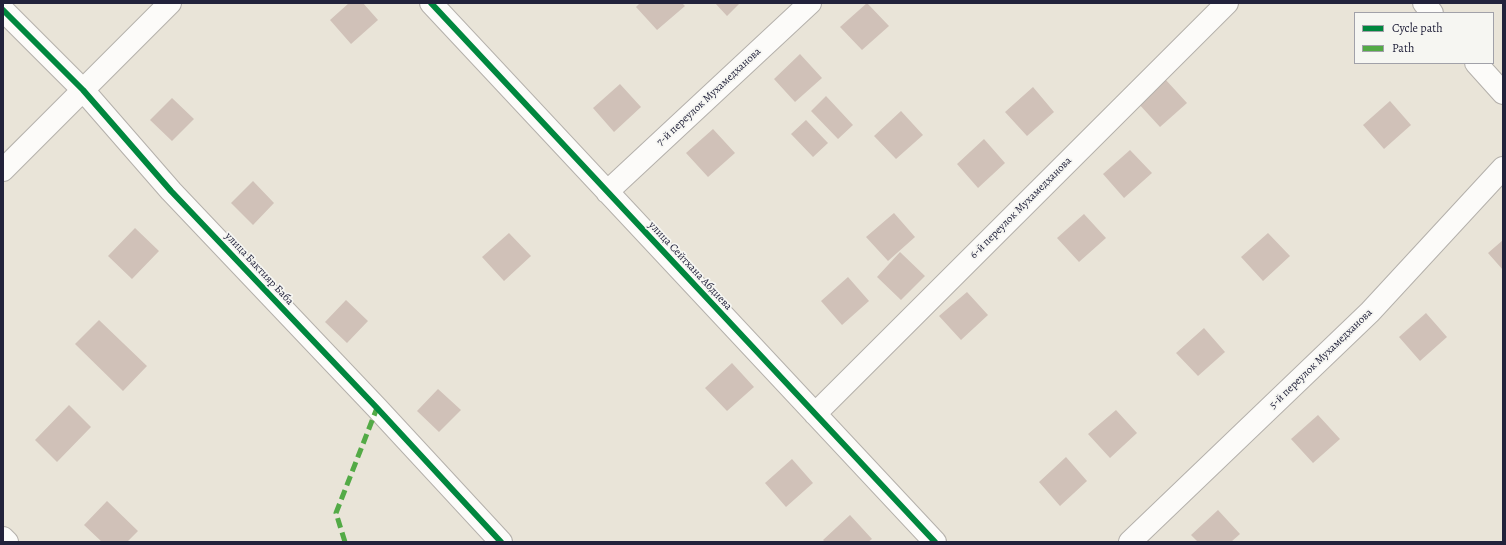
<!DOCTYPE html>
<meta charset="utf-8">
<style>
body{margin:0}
#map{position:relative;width:1506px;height:545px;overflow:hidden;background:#e9e4d8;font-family:Alegreya,serif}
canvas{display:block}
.frame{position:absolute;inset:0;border:4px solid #22223b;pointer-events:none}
.legend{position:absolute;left:1354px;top:12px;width:140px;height:52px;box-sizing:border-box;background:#f6f6f2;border:1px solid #a1a1a9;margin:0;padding:5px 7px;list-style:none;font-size:12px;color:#22223b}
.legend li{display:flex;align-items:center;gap:8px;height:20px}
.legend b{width:20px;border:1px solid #a1a1a9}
</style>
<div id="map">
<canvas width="1506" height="545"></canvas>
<div class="frame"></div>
<ul class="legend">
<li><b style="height:5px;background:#00873e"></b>Cycle path</li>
<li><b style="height:5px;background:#53aa46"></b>Path</li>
</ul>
</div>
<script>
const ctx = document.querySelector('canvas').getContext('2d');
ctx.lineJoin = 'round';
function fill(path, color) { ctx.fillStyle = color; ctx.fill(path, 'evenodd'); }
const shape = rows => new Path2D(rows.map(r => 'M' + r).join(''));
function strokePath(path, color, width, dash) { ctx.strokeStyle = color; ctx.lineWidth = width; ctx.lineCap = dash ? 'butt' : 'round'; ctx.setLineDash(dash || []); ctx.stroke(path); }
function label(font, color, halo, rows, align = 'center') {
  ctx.font = font + ' Alegreya,serif'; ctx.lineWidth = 3.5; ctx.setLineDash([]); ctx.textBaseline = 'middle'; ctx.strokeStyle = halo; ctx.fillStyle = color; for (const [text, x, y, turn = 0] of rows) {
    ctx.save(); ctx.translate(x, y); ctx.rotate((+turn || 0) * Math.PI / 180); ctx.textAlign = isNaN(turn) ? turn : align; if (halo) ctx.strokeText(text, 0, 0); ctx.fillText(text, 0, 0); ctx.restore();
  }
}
fill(shape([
 [349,3,363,3,378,20,351,44,330,20],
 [640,3,682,3,685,6,657,30,636,7],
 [715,3,740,3,727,16],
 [867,3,889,26,862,50,840,27],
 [800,54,822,78,795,102,774,79],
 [1165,79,1187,103,1160,127,1138,103],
 [620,84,641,107,614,132,593,108],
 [1033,87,1054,112,1027,136,1005,112],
 [826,96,853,125,838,139,811,111],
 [172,98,194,119,172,141,150,120],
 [1390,101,1411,125,1384,149,1363,125],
 [901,111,923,135,896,159,874,136],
 [806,120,828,143,813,157,791,134],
 [713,129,735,153,708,177,686,153],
 [984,139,1005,163,978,188,957,164],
 [1130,150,1152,173,1124,198,1103,174],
 [253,181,274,203,253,225,231,203],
 [894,213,915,237,888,261,866,237],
 [1084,214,1106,238,1079,262,1057,238],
 [135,228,159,251,132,279,108,256],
 [509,233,531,256,504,281,482,257],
 [1268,233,1290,256,1263,281,1241,257],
 [1503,240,1503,270,1488,253],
 [900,252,925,276,901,300,877,277],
 [848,277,869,301,842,325,821,301],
 [967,292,988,315,961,340,939,316],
 [346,300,368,321,347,343,325,322],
 [1426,313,1447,337,1420,361,1399,337],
 [99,320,147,366,123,391,75,344],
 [1204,328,1225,352,1198,376,1176,353],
 [732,363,754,387,727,411,705,388],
 [438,389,461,410,439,432,417,411],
 [69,405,91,427,57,462,35,440],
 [1116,410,1137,433,1110,458,1088,434],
 [1318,415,1340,439,1313,463,1291,439],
 [1066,457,1087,481,1060,506,1039,482],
 [792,459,813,483,786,507,765,483],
 [107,501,138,531,127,542,102,542,84,525],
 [1218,510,1240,534,1231,542,1198,542,1191,535],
 [850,515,872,539,868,542,825,542,823,540]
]), '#d0c1b8');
const minor = shape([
 [431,3,935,542],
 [1424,3,1432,13],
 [3,10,83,90,171,191,377,408,501,542],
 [1476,63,1503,93],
 [3,170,170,3],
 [607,192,810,3],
 [815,414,1227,3],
 [3,538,7,542],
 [1130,542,1370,312,1503,168]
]);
strokePath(minor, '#b4b0ab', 24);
strokePath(minor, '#fcfbf9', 22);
strokePath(shape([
 [345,542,336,513,377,408]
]), '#53aa46', 5, [10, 5]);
strokePath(shape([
 [431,3,935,542],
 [3,10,83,90,171,191,377,408,501,542]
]), '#00873e', 6);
label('11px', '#22223b', '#f6f6f2', [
 ["7-й переулок Мухамедханова",709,97,-43],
 ["6-й переулок Мухамедханова",1021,208,-45],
 ["улица Сейтхана Абдиева",690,266,47],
 ["улица Бактияр Баба",259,269,47],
 ["5-й переулок Мухамедханова",1321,359,-44]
]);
</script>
